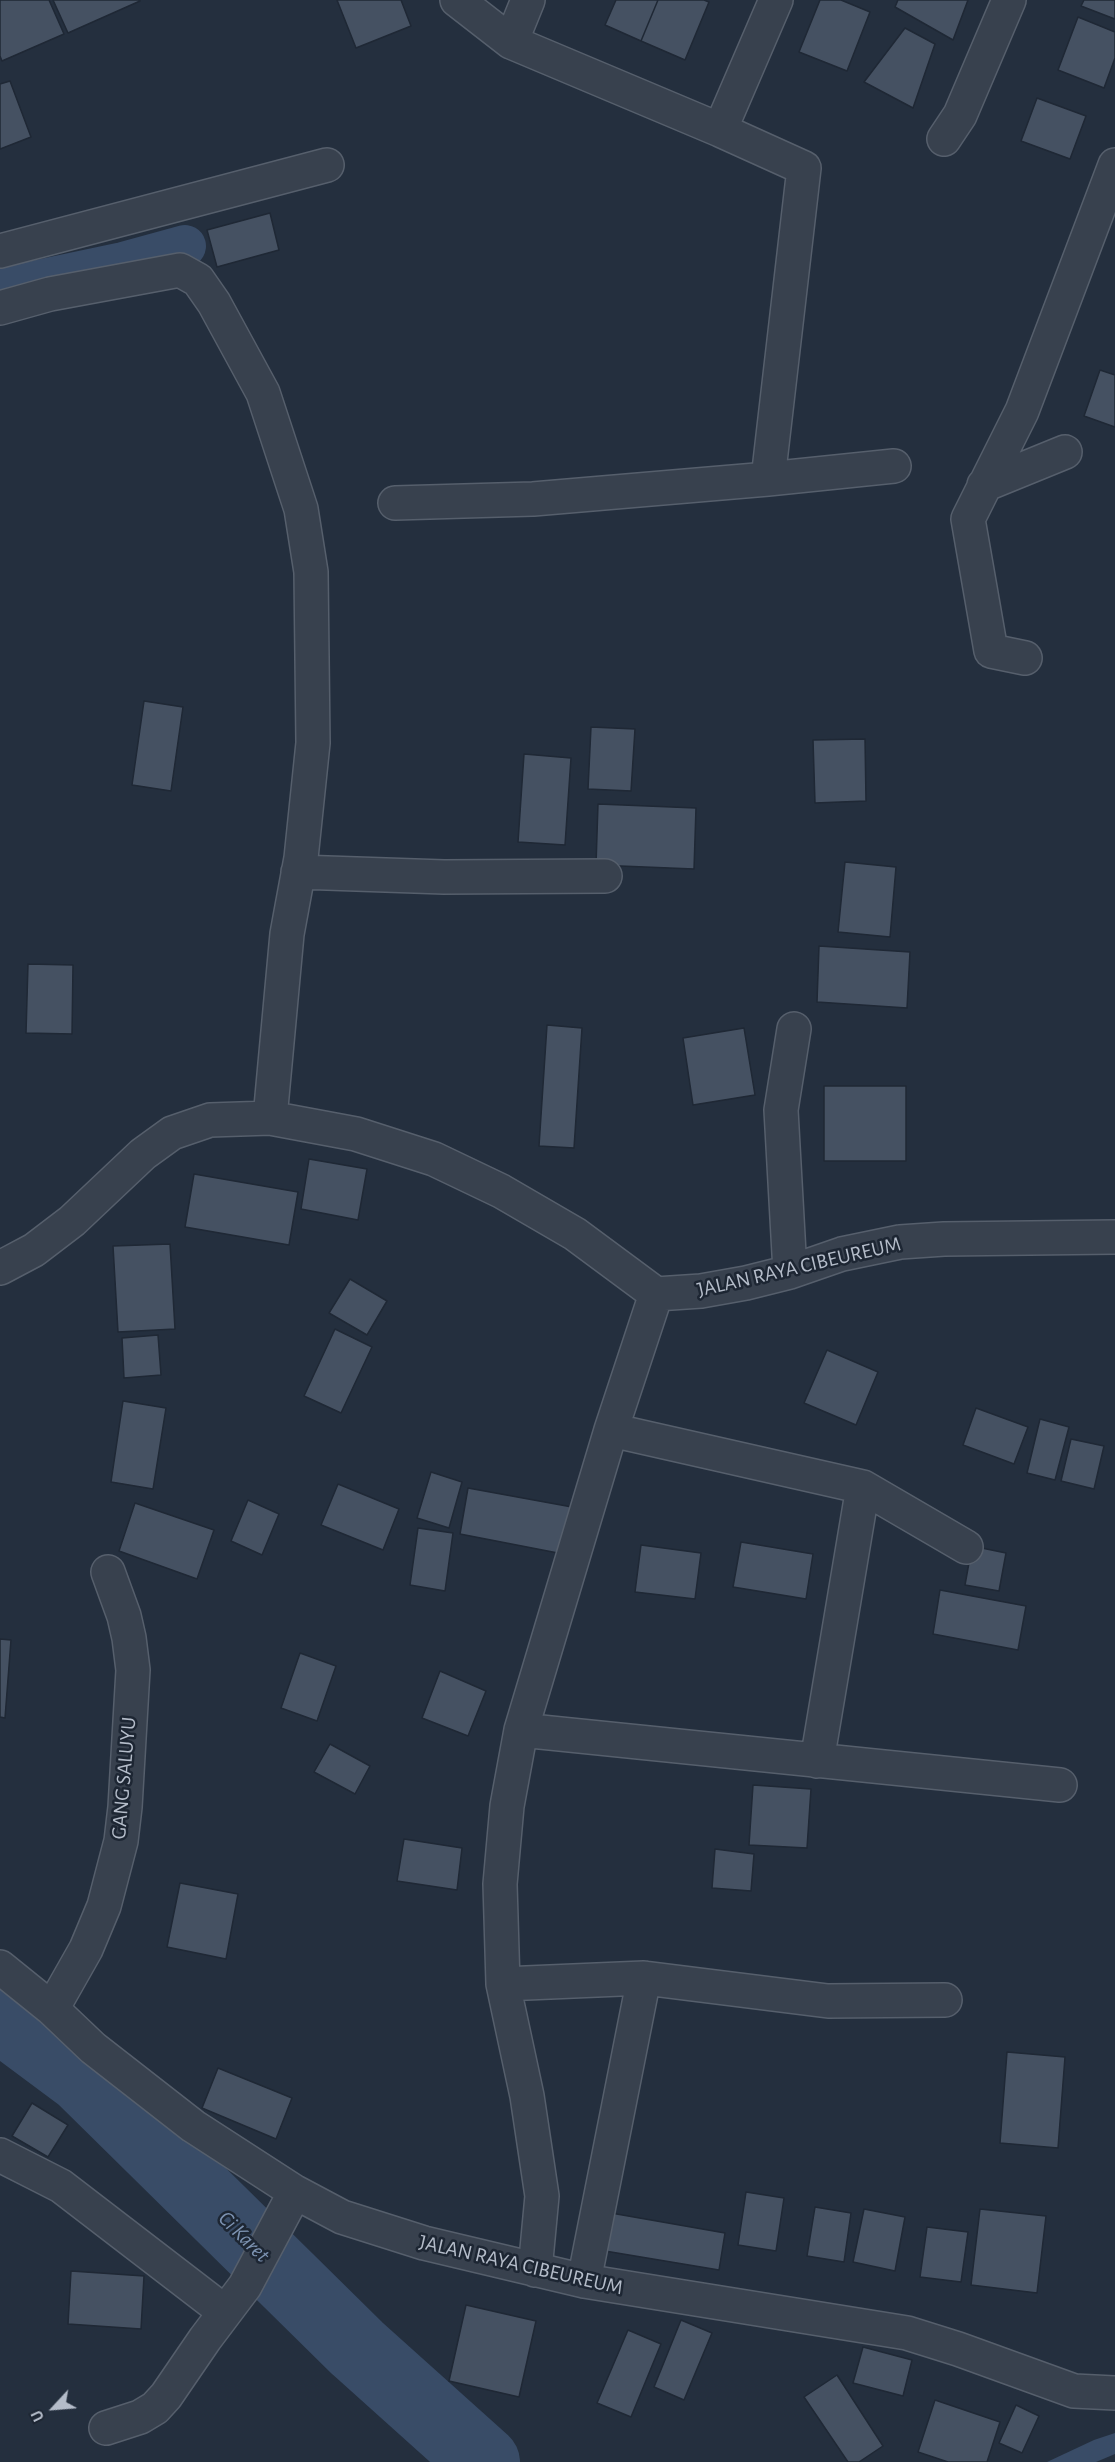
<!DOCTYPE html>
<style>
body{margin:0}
#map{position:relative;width:1115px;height:2462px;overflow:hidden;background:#242f3e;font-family:"Alegreya Sans",sans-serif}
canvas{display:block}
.north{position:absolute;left:24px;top:2378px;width:60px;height:60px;-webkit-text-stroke:4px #1d2633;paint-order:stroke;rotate:244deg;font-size:16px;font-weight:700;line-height:24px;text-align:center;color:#b4bcc9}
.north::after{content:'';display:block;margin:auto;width:21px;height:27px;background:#b4bcc9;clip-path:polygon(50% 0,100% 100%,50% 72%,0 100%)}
</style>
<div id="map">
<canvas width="1115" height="2462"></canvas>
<div class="north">U</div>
</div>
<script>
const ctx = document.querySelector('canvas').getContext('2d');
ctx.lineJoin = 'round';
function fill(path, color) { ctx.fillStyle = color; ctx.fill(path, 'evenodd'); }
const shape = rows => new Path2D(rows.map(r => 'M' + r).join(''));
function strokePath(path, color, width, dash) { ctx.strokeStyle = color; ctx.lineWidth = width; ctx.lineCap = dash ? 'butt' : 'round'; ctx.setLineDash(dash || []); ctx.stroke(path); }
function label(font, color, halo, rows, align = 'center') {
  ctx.font = font + ' "Alegreya Sans",sans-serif'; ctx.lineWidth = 5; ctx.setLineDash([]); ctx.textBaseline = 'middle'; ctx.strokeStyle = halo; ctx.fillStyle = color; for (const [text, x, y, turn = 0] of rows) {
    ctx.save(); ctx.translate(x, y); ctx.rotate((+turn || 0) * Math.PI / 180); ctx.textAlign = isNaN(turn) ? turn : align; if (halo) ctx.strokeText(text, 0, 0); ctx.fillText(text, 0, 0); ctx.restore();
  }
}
fill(shape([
 [1115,2433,1115,2454,1096,2462,1047,2462,1094,2440]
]), '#394c67');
strokePath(shape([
 [0,289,123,263,185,246]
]), '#394c67', 42);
strokePath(shape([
 [0,2016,83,2078,357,2348,484,2462]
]), '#394c67', 72);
const building = shape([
 [0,0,49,0,64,34,2,61,0,56,0,0],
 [53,0,140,0,140,1,68,33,53,0],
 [337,0,401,0,411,26,356,48,337,0],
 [616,0,658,0,641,41,605,25,616,0],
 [658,0,704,0,709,2,685,60,641,41,658,0],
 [820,0,841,0,870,12,847,71,799,52,820,0],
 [898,0,968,0,953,40,895,7,898,0],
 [1084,0,1115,0,1115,19,1081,6,1084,0],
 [1078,17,1115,32,1115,58,1104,88,1058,70,1078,17],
 [905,28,935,44,913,108,864,82,905,28],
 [10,81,31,137,0,149,0,84,10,81],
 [1037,98,1086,116,1070,159,1021,141,1037,98],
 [270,213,279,250,217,267,207,230,270,213],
 [1100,370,1115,375,1115,427,1084,416,1100,370],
 [144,701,183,707,171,791,132,785,144,701],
 [591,727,635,729,631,791,588,789,591,727],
 [865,739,866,801,815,803,813,740,865,739],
 [524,754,571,758,565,845,518,842,524,754],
 [598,804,696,808,694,869,596,865,598,804],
 [845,862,896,867,890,937,838,932,845,862],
 [819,946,910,952,907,1008,817,1002,819,946],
 [28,964,73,965,72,1034,26,1033,28,964],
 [547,1025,582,1028,574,1148,539,1146,547,1025],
 [744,1028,755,1095,693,1105,683,1038,744,1028],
 [824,1086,906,1086,906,1161,824,1161,824,1086],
 [309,1159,367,1169,358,1220,301,1209,309,1159],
 [194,1174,298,1192,289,1245,185,1227,194,1174],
 [170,1244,175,1329,118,1332,113,1246,170,1244],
 [350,1279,387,1301,367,1335,329,1313,350,1279],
 [335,1329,372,1347,341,1413,304,1396,335,1329],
 [158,1335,161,1375,124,1378,122,1338,158,1335],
 [827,1350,878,1372,856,1425,804,1403,827,1350],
 [123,1401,166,1408,153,1489,111,1482,123,1401],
 [976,1408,1028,1427,1014,1464,963,1445,976,1408],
 [1040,1419,1069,1427,1055,1480,1027,1473,1040,1419],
 [1071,1439,1104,1446,1094,1489,1061,1481,1071,1439],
 [431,1472,462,1482,449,1528,417,1518,431,1472],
 [338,1484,399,1509,383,1550,321,1525,338,1484],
 [468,1488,572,1507,563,1554,460,1534,468,1488],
 [248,1500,279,1514,262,1555,231,1541,248,1500],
 [135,1503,214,1530,197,1579,119,1551,135,1503],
 [418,1528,453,1533,445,1591,410,1585,418,1528],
 [741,1542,813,1554,806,1599,733,1587,741,1542],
 [641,1545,701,1553,695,1599,635,1592,641,1545],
 [972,1546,1006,1553,999,1591,965,1585,972,1546],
 [940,1590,1026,1606,1018,1650,933,1634,940,1590],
 [0,1639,11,1640,5,1718,0,1717,0,1639],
 [300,1653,336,1666,317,1721,281,1708,300,1653],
 [440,1671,486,1691,468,1736,422,1718,440,1671],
 [330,1744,370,1766,355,1794,314,1772,330,1744],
 [753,1785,811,1789,807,1848,749,1845,753,1785],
 [404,1839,462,1848,457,1890,397,1881,404,1839],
 [715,1849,754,1854,751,1891,712,1888,715,1849],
 [180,1883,238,1894,226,1959,167,1947,180,1883],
 [1007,2052,1065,2057,1058,2148,1000,2143,1007,2052],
 [218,2068,292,2098,276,2139,202,2108,218,2068],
 [32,2103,68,2125,48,2157,12,2136,32,2103],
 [746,2192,784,2198,776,2251,738,2245,746,2192],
 [815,2207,851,2213,844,2262,807,2256,815,2207],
 [864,2209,905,2217,895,2271,853,2262,864,2209],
 [980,2209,1046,2216,1037,2293,971,2285,980,2209],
 [611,2213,725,2233,719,2270,605,2251,611,2213],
 [927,2227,968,2232,961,2282,920,2277,927,2227],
 [71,2271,144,2276,141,2329,68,2324,71,2271],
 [466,2305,536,2321,519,2397,449,2381,466,2305],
 [681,2320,712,2333,684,2400,654,2387,681,2320],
 [628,2330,661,2344,631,2417,597,2403,628,2330],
 [863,2347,912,2360,903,2396,853,2383,863,2347],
 [837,2375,883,2446,859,2462,848,2462,804,2397,837,2375],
 [935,2400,1000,2422,987,2462,948,2462,918,2452,935,2400],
 [1016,2405,1039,2416,1022,2453,999,2443,1016,2405]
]);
fill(building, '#455162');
strokePath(building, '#1f2835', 1.5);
const minor = shape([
 [457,0,511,42,720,130,804,168,768,479],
 [511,42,528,0],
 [720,130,776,0],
 [944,139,960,115,1009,0],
 [0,251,327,165],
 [0,308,50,294,180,270,198,280,214,303,263,393,301,509,311,572,313,743,301,858,287,934,270,1118],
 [984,485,1065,452],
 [395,503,533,499,768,479,894,466],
 [1025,658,991,651,968,519,1022,411,1115,165],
 [298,872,444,877,605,876],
 [0,1268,34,1250,72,1221,143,1154,172,1133,210,1120,270,1118,356,1134,434,1159,501,1191,575,1234,656,1294,701,1291,746,1283,790,1272,842,1254,900,1242,944,1239,1115,1237],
 [790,1272,781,1110,794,1029],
 [611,1430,863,1487,966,1547],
 [521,1730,1060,1785],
 [817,1761,863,1487],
 [0,1967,52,2009,93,2048,193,2126,295,2192,342,2217,424,2243,584,2281,907,2333,958,2349,1074,2391,1115,2393],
 [503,1984,644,1978,828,2001,945,2000],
 [52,2009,86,1949,104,1906,121,1841,125,1807,133,1670,129,1638,124,1616,108,1572],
 [0,2155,61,2186,225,2312],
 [535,2270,542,2196,527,2096,503,1984,500,1884,507,1806,521,1730,611,1430,656,1294],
 [584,2281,644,1978],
 [106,2428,140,2417,155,2408,166,2396,205,2339,245,2286,295,2192]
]);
strokePath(minor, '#565f6c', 36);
strokePath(minor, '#38414e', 33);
label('21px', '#b4bcc9', '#1d2633', [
 ["JALAN RAYA CIBEUREUM",799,1267,-13],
 ["GANG SALUYU",124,1778,-85],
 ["JALAN RAYA CIBEUREUM",521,2265,13]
]);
label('italic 22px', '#7c92b1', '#1d2633', [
 ["Ci Karet",244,2237,45]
]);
</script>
